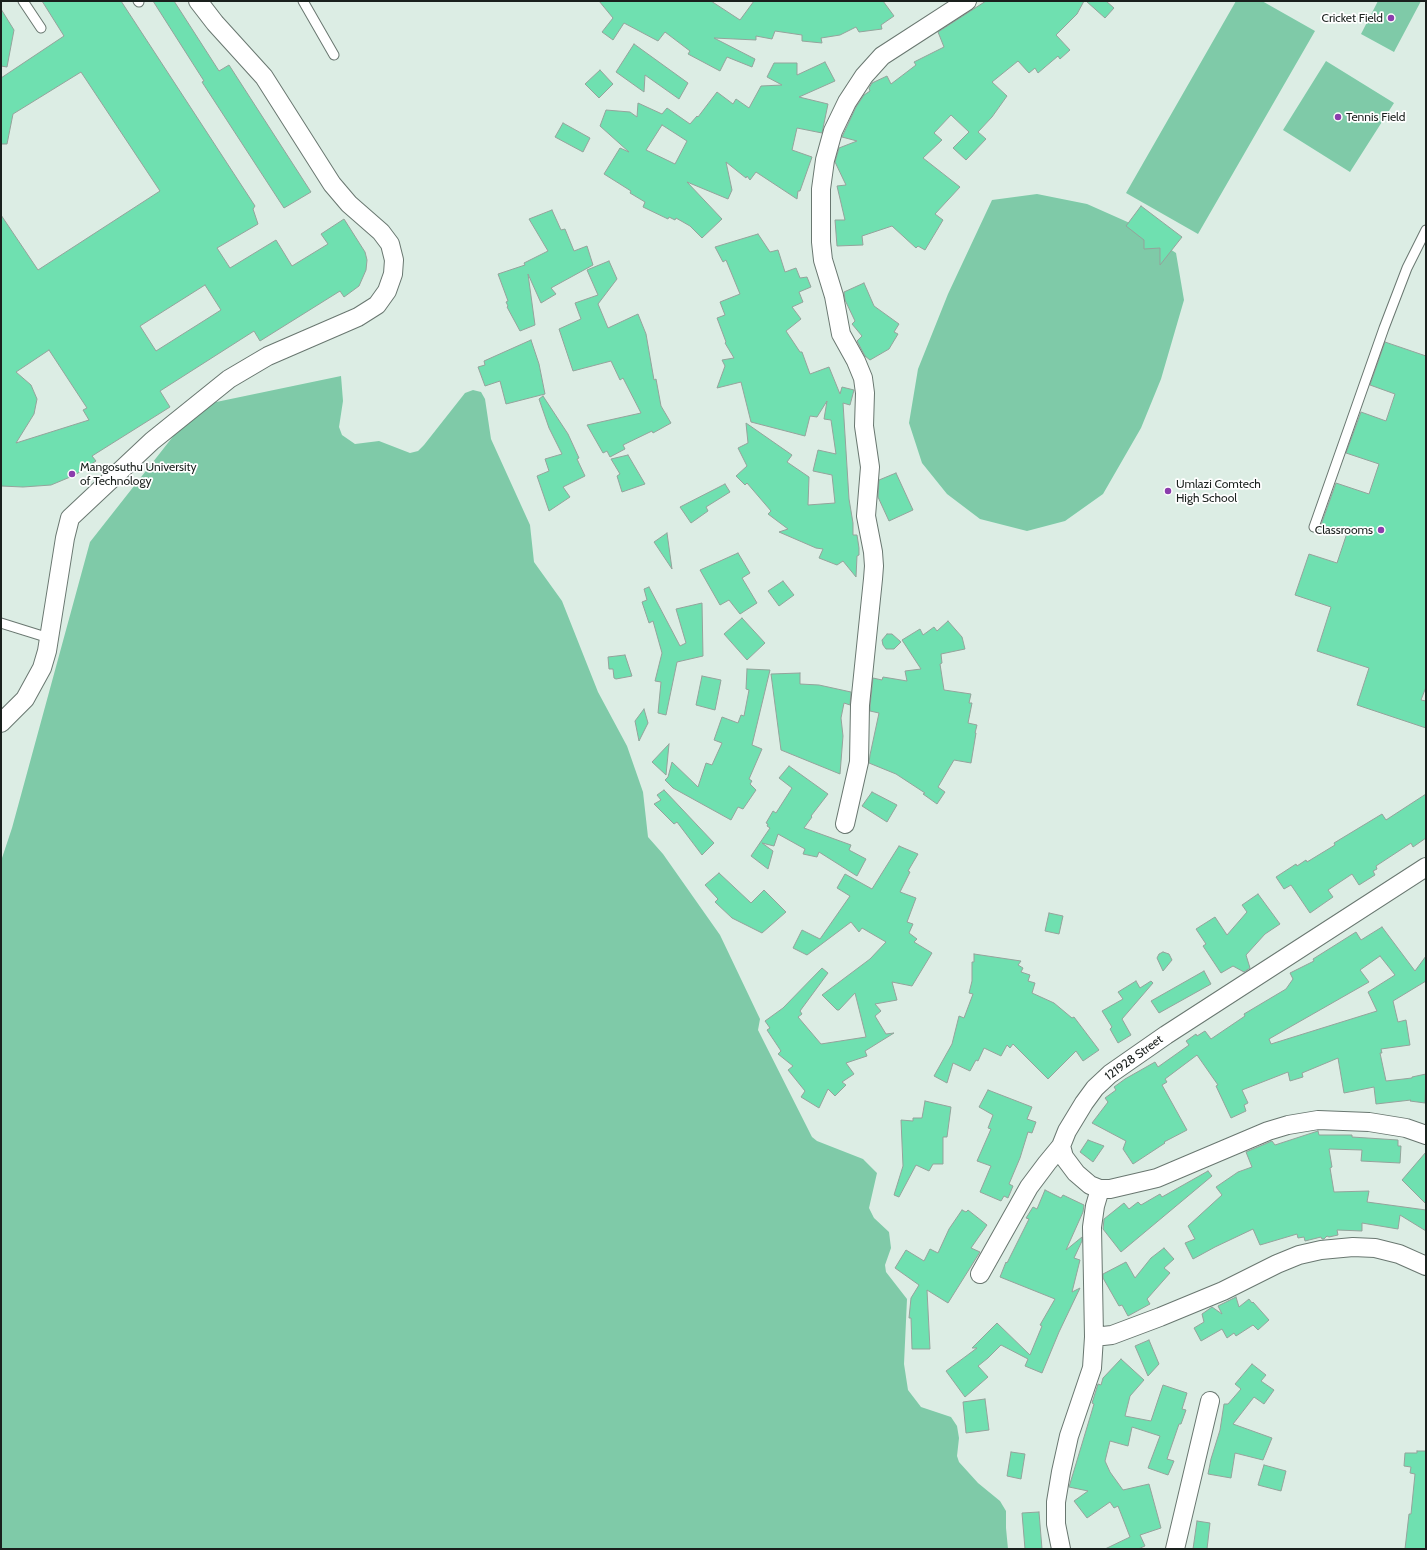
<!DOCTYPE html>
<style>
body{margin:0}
#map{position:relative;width:1427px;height:1550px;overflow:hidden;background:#dcede4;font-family:Cabin,sans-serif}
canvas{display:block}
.frame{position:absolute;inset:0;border:2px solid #1a201d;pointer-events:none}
</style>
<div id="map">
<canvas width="1427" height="1550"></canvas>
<div class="frame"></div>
</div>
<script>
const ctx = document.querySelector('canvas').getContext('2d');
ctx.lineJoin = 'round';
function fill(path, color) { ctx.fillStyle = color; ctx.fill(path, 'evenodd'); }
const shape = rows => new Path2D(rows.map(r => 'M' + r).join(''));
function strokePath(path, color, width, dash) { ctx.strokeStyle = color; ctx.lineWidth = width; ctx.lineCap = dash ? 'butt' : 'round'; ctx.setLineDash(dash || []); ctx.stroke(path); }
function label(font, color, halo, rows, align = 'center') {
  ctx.font = font + ' Cabin,sans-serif'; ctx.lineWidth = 3.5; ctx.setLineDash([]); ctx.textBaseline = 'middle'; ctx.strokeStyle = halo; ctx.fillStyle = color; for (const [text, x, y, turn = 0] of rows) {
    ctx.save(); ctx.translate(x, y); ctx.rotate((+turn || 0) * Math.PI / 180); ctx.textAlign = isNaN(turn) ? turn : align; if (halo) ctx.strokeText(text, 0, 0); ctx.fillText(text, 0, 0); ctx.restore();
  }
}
fill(shape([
 [1236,1,1262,1,1315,31,1198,234,1126,193],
 [1378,1,1421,1,1394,52,1361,34],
 [1326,61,1394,103,1350,172,1283,130],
 [1037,194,1087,204,1132,224,1176,253,1184,300,1161,379,1141,428,1103,494,1065,521,1027,531,980,519,947,494,922,463,909,423,918,369,948,294,992,200],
 [341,376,343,401,339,427,342,435,355,444,379,441,410,453,418,451,424,445,465,393,473,390,481,392,485,399,491,439,530,525,534,562,562,601,598,692,627,746,643,792,648,837,663,854,720,935,760,1019,758,1030,812,1137,817,1141,863,1159,877,1173,869,1208,874,1218,889,1232,891,1248,885,1265,886,1272,907,1299,904,1364,908,1390,921,1407,951,1417,957,1426,959,1438,957,1456,959,1462,978,1483,1000,1501,1006,1511,1006,1528,1008,1549,1,1549,1,861,12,828,90,542,197,406]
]), '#7fcaa8');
const building = shape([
 [42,1,121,1,255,206,253,209,258,224,217,248,230,268,276,240,292,266,328,244,321,234,344,219,365,252,367,260,366,270,359,286,344,297,340,291,260,341,254,331,160,391,170,407,92,456,96,461,75,475,51,485,23,487,1,486,1,215,38,270,160,191,81,72,13,114,7,144,1,144,1,78,64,36,42,1],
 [205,285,221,310,156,351,140,326,205,285],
 [49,350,87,408,83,410,89,420,16,443,34,414,37,399,31,385,16,372,49,350],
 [153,1,174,1,219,71,229,65,311,192,284,208,202,82,204,81,153,1],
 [599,1,711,1,740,20,754,1,883,1,894,16,881,25,882,29,859,32,856,27,840,35,821,38,822,43,802,41,802,35,775,31,772,39,756,36,756,40,714,38,755,59,752,67,727,57,720,71,688,54,690,51,665,32,658,41,624,23,613,40,602,32,613,18,599,1],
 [986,1,1084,1,1077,14,1056,35,1070,50,1060,59,1058,56,1038,73,1035,68,1029,73,1018,61,992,82,1007,96,992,117,978,132,986,139,966,160,953,148,969,132,951,115,934,133,942,140,923,158,960,187,935,214,943,220,925,250,918,246,916,248,892,226,862,236,863,245,837,246,835,220,845,220,837,186,846,185,835,162,839,148,857,141,842,137,856,107,864,95,870,91,869,88,872,83,887,76,891,84,916,65,914,62,944,47,938,32,986,1],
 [1086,1,1106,1,1114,8,1105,18,1086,1],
 [1,9,14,30,7,67,1,66,1,9],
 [634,44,688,83,679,99,645,75,644,92,616,72,634,44],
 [825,62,835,81,799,97,828,104,822,133,797,128,792,150,812,157,800,191,798,191,797,199,756,172,750,180,747,176,746,178,726,162,732,190,728,199,687,182,722,219,702,238,690,226,676,218,675,220,669,217,668,219,643,207,645,202,630,193,631,191,604,174,620,148,629,152,600,126,606,110,630,112,637,117,638,103,662,114,667,108,690,124,697,116,698,117,717,92,733,104,736,99,749,108,761,86,782,85,767,77,774,63,797,63,797,75,825,62],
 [662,125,687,141,675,164,646,150,662,125],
 [600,70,613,84,599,98,585,84,600,70],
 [563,123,590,138,583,152,555,137,563,123],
 [1141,206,1182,237,1160,265,1160,248,1144,249,1144,240,1126,226,1141,206],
 [552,210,561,230,565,229,574,251,587,246,593,265,551,288,556,294,541,303,528,274,535,325,520,331,507,307,508,306,506,302,508,301,498,274,525,265,524,263,548,251,529,219,552,210],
 [758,234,770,252,778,250,785,272,796,268,800,278,807,277,811,287,799,292,803,302,792,307,801,319,786,331,800,352,802,352,810,374,829,367,840,394,842,387,854,390,850,405,843,403,849,499,853,523,853,535,857,535,859,548,859,555,857,556,856,577,843,561,837,565,819,558,823,549,816,548,779,532,788,529,768,514,771,511,747,483,745,485,736,476,747,466,738,448,748,443,746,423,792,455,787,462,809,477,808,505,835,503,832,475,813,471,818,450,836,454,831,420,824,419,827,401,817,417,810,416,805,436,751,422,741,382,717,388,725,366,722,360,734,358,725,343,726,342,717,318,725,315,720,302,740,294,726,260,723,262,715,247,758,234],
 [609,261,617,279,598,304,608,328,638,314,646,334,654,380,656,379,661,406,671,423,653,433,652,431,623,445,625,449,610,457,607,451,603,453,587,425,641,413,623,378,620,380,611,361,573,371,559,329,581,319,575,303,598,295,587,270,609,261],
 [864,283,874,306,899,324,894,332,898,334,889,349,870,360,865,356,857,341,862,336,852,324,855,321,845,300,844,292,864,283],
 [531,340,539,364,545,394,506,404,500,381,485,386,478,367,485,365,484,361,531,340],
 [1385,342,1426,356,1426,687,1421,700,1426,701,1426,728,1357,705,1369,668,1317,651,1331,607,1295,595,1309,554,1337,563,1347,533,1321,525,1336,483,1369,494,1379,464,1346,453,1361,412,1386,421,1395,394,1370,385,1385,342],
 [543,396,568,434,579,458,577,459,585,476,563,487,570,497,549,511,537,476,549,471,545,459,562,454,549,428,539,399,543,396],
 [628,455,645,484,622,492,617,476,620,474,611,459,628,455],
 [896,473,913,510,889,521,878,497,879,480,896,473],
 [725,484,730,492,706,507,708,511,691,523,680,507,725,484],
 [667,533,672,569,654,542,667,533],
 [738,553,750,573,742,578,757,603,740,614,729,600,720,605,700,570,738,553],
 [783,581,794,595,779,606,768,591,783,581],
 [649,587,680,646,686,643,676,609,702,603,703,656,677,662,666,715,658,713,661,682,655,681,662,653,653,621,649,623,642,602,647,600,644,589,649,587],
 [742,618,765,643,747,660,724,634,742,618],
 [948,621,962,637,965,649,941,654,942,663,940,664,944,690,971,694,969,703,972,703,968,723,977,725,975,733,976,733,971,763,954,760,938,787,945,792,937,804,923,794,925,793,896,774,869,763,870,755,879,713,870,711,870,706,873,678,882,680,883,677,907,681,905,671,921,669,902,640,920,629,923,635,934,627,937,631,948,621],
 [887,634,892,634,901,642,894,649,886,649,883,645,882,640,887,634],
 [625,655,632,676,616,679,614,678,613,669,609,669,608,657,625,655],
 [747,669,770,670,752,745,762,749,749,779,752,781,750,784,756,790,743,809,738,807,731,820,673,788,665,780,668,777,672,762,698,787,706,763,712,765,722,743,714,740,722,717,738,723,741,715,744,716,749,690,746,689,747,669],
 [800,673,800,684,819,685,851,692,850,705,844,703,841,718,843,736,840,774,781,750,771,674,800,673],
 [702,676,721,680,715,710,696,705,702,676],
 [644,709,648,723,639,741,635,721,644,709],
 [669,744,666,775,652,762,669,744],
 [789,766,828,794,811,816,812,817,804,828,851,845,849,850,866,859,857,876,819,852,817,857,803,854,805,849,778,834,774,846,762,843,773,851,768,869,751,856,770,828,767,826,768,824,766,823,773,811,776,813,792,788,779,778,789,766],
 [664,790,714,843,702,855,677,822,674,824,654,804,661,800,657,795,664,790],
 [872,792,897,805,887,822,862,806,872,792],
 [1426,794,1426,838,1413,847,1411,843,1376,866,1377,869,1373,871,1375,875,1359,885,1352,874,1328,890,1333,897,1310,913,1291,885,1284,889,1276,877,1296,864,1297,866,1306,860,1307,862,1335,845,1334,843,1382,814,1386,820,1426,794],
 [899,846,918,854,908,871,910,872,900,892,916,898,907,922,913,924,909,933,917,939,914,942,932,953,912,986,892,982,897,1000,875,1004,881,1011,875,1016,886,1034,894,1033,865,1051,867,1056,846,1063,854,1074,842,1082,846,1085,835,1096,828,1089,819,1108,801,1097,805,1091,788,1070,793,1066,778,1054,781,1051,767,1030,770,1028,765,1021,783,1008,822,968,828,973,800,1011,802,1014,798,1017,821,1044,866,1037,855,993,839,1010,837,1010,822,995,870,959,886,942,862,928,859,932,851,922,807,955,793,948,802,930,820,939,850,896,837,888,845,874,872,889,899,846],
 [719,873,751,903,764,890,786,912,762,933,732,918,715,902,718,899,705,885,719,873],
 [1258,894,1280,924,1265,934,1246,955,1250,968,1244,972,1233,966,1221,973,1203,946,1206,944,1196,929,1215,917,1227,935,1247,912,1242,905,1258,894],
 [1049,913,1063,916,1059,934,1045,931,1049,913],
 [1382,927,1415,971,1426,956,1426,981,1393,1001,1398,1022,1406,1020,1410,1045,1381,1049,1382,1053,1380,1053,1386,1081,1412,1078,1412,1077,1426,1074,1425,1103,1410,1101,1411,1100,1376,1104,1374,1087,1344,1093,1338,1058,1302,1073,1303,1077,1290,1081,1288,1072,1242,1090,1248,1103,1244,1105,1246,1111,1231,1118,1216,1086,1218,1085,1197,1055,1165,1079,1167,1082,1162,1085,1187,1130,1164,1142,1165,1143,1133,1164,1123,1149,1126,1141,1092,1123,1108,1102,1105,1098,1116,1090,1114,1087,1125,1079,1155,1062,1158,1067,1189,1045,1186,1041,1196,1034,1197,1036,1205,1031,1211,1039,1245,1016,1244,1014,1286,989,1293,979,1290,973,1314,961,1313,959,1356,932,1361,940,1382,927],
 [1380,956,1395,975,1368,992,1377,1011,1271,1044,1269,1039,1369,982,1360,970,1380,956],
 [1163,952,1169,954,1172,960,1163,971,1157,958,1159,954,1163,952],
 [974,954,1021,961,1018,965,1023,968,1021,972,1030,975,1028,981,1035,983,1032,993,1054,1003,1072,1018,1074,1017,1099,1050,1083,1061,1076,1051,1048,1079,1013,1044,1010,1048,1007,1045,1001,1056,984,1048,978,1061,976,1060,970,1071,953,1063,947,1083,934,1076,952,1044,959,1016,964,1018,973,994,969,993,972,981,972,962,974,962,974,954],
 [1204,971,1211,984,1159,1013,1151,1001,1204,971],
 [1136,981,1140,988,1151,981,1153,983,1122,1019,1131,1035,1118,1043,1110,1029,1112,1027,1102,1011,1123,999,1118,992,1136,981],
 [988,1090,1032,1107,1027,1119,1036,1122,1032,1133,1028,1132,1020,1158,1009,1184,1013,1186,1008,1198,1004,1196,1001,1201,980,1192,991,1166,977,1161,991,1129,988,1128,993,1115,979,1107,988,1090],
 [925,1101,951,1107,947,1137,943,1137,943,1164,933,1164,929,1171,916,1165,899,1197,894,1195,903,1166,901,1120,913,1121,913,1118,922,1118,925,1101],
 [1318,1131,1319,1135,1352,1135,1352,1137,1398,1140,1398,1146,1401,1146,1400,1163,1361,1161,1362,1150,1329,1149,1332,1167,1330,1168,1334,1192,1369,1191,1367,1202,1426,1210,1426,1231,1400,1215,1398,1229,1362,1223,1362,1231,1337,1230,1338,1235,1329,1237,1327,1236,1324,1239,1322,1239,1321,1237,1305,1241,1304,1237,1298,1238,1297,1234,1260,1245,1253,1229,1215,1247,1193,1259,1185,1243,1195,1239,1188,1226,1222,1195,1216,1187,1238,1172,1252,1167,1246,1152,1272,1141,1275,1145,1318,1131],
 [1088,1140,1104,1146,1093,1162,1080,1152,1088,1140],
 [1426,1152,1426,1204,1402,1180,1426,1152],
 [1208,1171,1212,1176,1121,1252,1103,1229,1104,1219,1124,1203,1129,1209,1138,1202,1141,1205,1160,1194,1162,1197,1208,1171],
 [1045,1190,1061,1198,1063,1195,1084,1205,1083,1212,1066,1250,1082,1237,1082,1241,1074,1258,1080,1260,1072,1292,1080,1288,1059,1332,1042,1373,1025,1366,1028,1359,1001,1345,988,1358,978,1366,988,1377,965,1397,946,1371,977,1348,972,1348,997,1323,1030,1355,1042,1326,1040,1325,1055,1299,1000,1277,1006,1262,1007,1263,1029,1219,1026,1218,1033,1207,1037,1209,1045,1190],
 [962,1210,966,1212,968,1210,987,1225,971,1248,980,1252,948,1303,927,1290,930,1349,912,1349,911,1318,909,1318,911,1298,919,1285,895,1268,906,1250,924,1261,930,1249,938,1253,949,1229,962,1210],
 [1164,1248,1174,1259,1164,1268,1170,1273,1147,1299,1150,1304,1128,1316,1122,1305,1119,1306,1103,1278,1103,1274,1126,1262,1135,1278,1151,1258,1164,1248],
 [1236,1297,1239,1307,1249,1299,1252,1303,1253,1302,1269,1320,1258,1330,1253,1325,1236,1336,1234,1333,1227,1338,1222,1329,1201,1341,1194,1328,1204,1322,1202,1314,1212,1307,1222,1314,1218,1306,1236,1297],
 [1149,1340,1159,1364,1148,1376,1135,1346,1149,1340],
 [1121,1359,1144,1380,1130,1396,1125,1416,1151,1421,1163,1385,1187,1393,1182,1409,1186,1410,1181,1424,1179,1424,1167,1459,1174,1461,1168,1475,1148,1468,1160,1436,1132,1427,1128,1446,1110,1441,1105,1461,1110,1472,1123,1490,1149,1484,1161,1528,1140,1535,1145,1546,1138,1549,1105,1549,1130,1537,1118,1506,1114,1508,1110,1502,1087,1518,1074,1501,1088,1491,1069,1487,1094,1404,1092,1403,1098,1384,1101,1385,1103,1378,1121,1359],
 [1252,1364,1266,1375,1261,1381,1274,1390,1264,1404,1254,1397,1233,1424,1272,1438,1263,1460,1235,1453,1231,1478,1208,1474,1211,1459,1220,1430,1224,1404,1228,1404,1241,1389,1235,1384,1252,1364],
 [985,1399,989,1430,966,1433,963,1402,985,1399],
 [1417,1451,1426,1451,1426,1549,1405,1549,1409,1514,1411,1514,1415,1474,1410,1473,1411,1467,1404,1466,1405,1453,1417,1453,1417,1451],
 [1011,1452,1025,1454,1021,1479,1007,1476,1011,1452],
 [1264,1465,1286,1471,1281,1491,1258,1485,1264,1465],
 [1039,1512,1042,1549,1025,1549,1022,1513,1039,1512],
 [1197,1521,1210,1523,1207,1549,1193,1549,1197,1521]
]);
fill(building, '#6fe0b0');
strokePath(building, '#94a39b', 1);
const service = shape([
 [23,1,41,28],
 [138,1,139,2],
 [303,1,334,55],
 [1314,527,1384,328,1407,268,1426,230],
 [1,623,49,638]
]);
const minor = shape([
 [1,723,25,699,42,668,47,651,65,538,70,518,152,441,229,379,268,356,358,317,377,305,387,291,393,274,394,260,390,244,381,232,349,204,332,184,264,77,215,23,198,1],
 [845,824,859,762,860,705,873,579,874,566,873,552,866,516,870,467,864,426,865,393,863,378,856,361,841,334,834,296,823,260,821,242,821,189,825,160,833,131,847,102,864,76,882,56,967,1],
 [1426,867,1166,1035,1110,1074,1095,1088,1084,1103,1067,1131,1061,1146,1064,1157,1076,1173,1090,1185,1100,1189,1110,1189,1157,1178,1268,1131,1288,1125,1318,1120,1369,1122,1406,1128,1426,1135],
 [980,1274,1029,1187,1047,1163,1061,1146],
 [1094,1337,1112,1335,1160,1317,1223,1291,1277,1264,1299,1255,1321,1250,1353,1247,1375,1248,1399,1254,1426,1266],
 [1061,1549,1056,1524,1056,1502,1061,1472,1069,1436,1092,1368,1094,1337,1092,1227,1095,1206,1100,1189],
 [1175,1549,1210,1401]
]);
strokePath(service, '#697770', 11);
strokePath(minor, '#697770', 20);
strokePath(service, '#fff', 9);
strokePath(minor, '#fff', 18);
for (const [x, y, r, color] of [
 [1391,18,4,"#8b3dad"],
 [1338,117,4,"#8b3dad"],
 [72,474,4,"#8b3dad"],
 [1168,491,4,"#8b3dad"],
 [1381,530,4,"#8b3dad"]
]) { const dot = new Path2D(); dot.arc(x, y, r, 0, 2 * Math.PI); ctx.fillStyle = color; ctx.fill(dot); strokePath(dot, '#fff', 1.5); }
label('12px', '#1a201d', '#fff', [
 ["Cricket Field",1383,18,"right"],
 ["Tennis Field",1346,117],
 ["Mangosuthu University",80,467],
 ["of Technology",80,481],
 ["Umlazi Comtech",1176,484],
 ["High School",1176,498],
 ["Classrooms",1373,530,"right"]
], 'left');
label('12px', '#1a201d', '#fff', [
 ["121928 Street",1134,1058,-36]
]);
</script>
